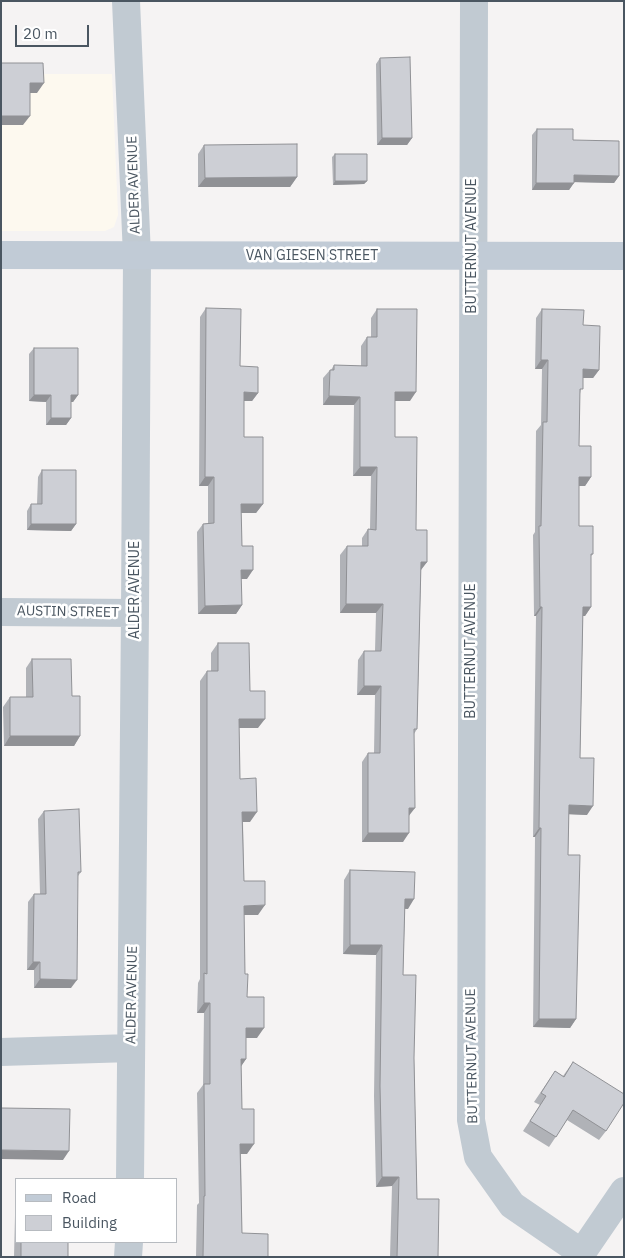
<!DOCTYPE html>
<style>
body{margin:0}
#map{position:relative;width:625px;height:1258px;overflow:hidden;background:#f5f3f3;font-family:"IBM Plex Sans",sans-serif}
canvas{display:block}
.frame{position:absolute;inset:0;border:2px solid #4a5661;pointer-events:none}
.legend{position:absolute;left:15px;top:1178px;width:162px;height:65px;box-sizing:border-box;background:#fff;border:1px solid #b7bbc0;margin:0;padding:6px 9px;list-style:none;font-size:15px;color:#4a5661}
.legend li{display:flex;align-items:center;gap:10px;height:25px}
.legend b{width:25px;border:1px solid #b7bbc0}
.scale{position:absolute;left:15px;top:25px;width:74px;height:22px;box-sizing:border-box;border:2px solid #4a5661;border-top:0;padding-left:6px;font-size:15px;line-height:18px;white-space:nowrap;color:#4a5661;-webkit-text-stroke:4px #fff;paint-order:stroke}
</style>
<div id="map">
<canvas width="625" height="1258"></canvas>
<div class="frame"></div>
<ul class="legend">
<li><b style="height:6px;background:#c1cbd6"></b>Road</li>
<li><b style="height:14px;background:#cdcfd5"></b>Building</li>
</ul>
<div class="scale">20 m</div>
</div>
<script>
const ctx = document.querySelector('canvas').getContext('2d');
ctx.lineJoin = 'round';
function fill(path, color) { ctx.fillStyle = color; ctx.fill(path, 'evenodd'); }
const shape = rows => new Path2D(rows.map(r => 'M' + r).join(''));
function strokePath(path, color, width, dash) { ctx.strokeStyle = color; ctx.lineWidth = width; ctx.lineCap = dash ? 'butt' : 'round'; ctx.setLineDash(dash || []); ctx.stroke(path); }
function label(font, color, halo, rows, align = 'center') {
  ctx.font = font + ' "IBM Plex Sans",sans-serif'; ctx.lineWidth = 5; ctx.setLineDash([]); ctx.textBaseline = 'middle'; ctx.strokeStyle = halo; ctx.fillStyle = color; for (const [text, x, y, turn = 0] of rows) {
    ctx.save(); ctx.translate(x, y); ctx.rotate((+turn || 0) * Math.PI / 180); ctx.textAlign = isNaN(turn) ? turn : align; if (halo) ctx.strokeText(text, 0, 0); ctx.fillText(text, 0, 0); ctx.restore();
  }
}
fill(shape([
 [1,74,112,74,118,215,114,227,105,231,1,231]
]), '#fdf9ef');
strokePath(shape([
 [126,1,137,256,135,613,130,1179],
 [474,1,471,1120,478,1157,512,1205,582,1253],
 [1,612,135,613],
 [1,1052,131,1048],
 [128,1257,129,1242],
 [579,1257,624,1191]
]), '#c1cad2', 28);
strokePath(shape([
 [1,255,624,256]
]), '#c1cbd6', 28);
fill(shape([
 [380,58,412,138,407,145,377,145,376,64],
 [537,129,573,140,619,176,614,183,574,182,569,190,532,190,532,135],
 [204,145,297,177,290,187,198,187,198,154],
 [335,154,367,181,364,184,333,185,332,157],
 [206,308,240,366,258,393,252,401,244,401,244,437,263,504,256,513,241,513,242,546,247,579,241,579,242,605,236,614,198,614,197,532,203,524,208,523,208,486,199,486,200,317],
 [377,309,410,401,395,401,395,437,416,530,427,562,421,570,417,729,414,734,409,816,403,842,362,842,362,762,368,753,374,753,375,695,357,695,358,660,364,651,375,651,376,613,340,613,340,555,347,546,362,546,362,538,368,529,370,529,371,476,353,476,354,405,323,405,323,378,330,370,331,370,334,365,361,366,361,346,367,337,371,337,371,318],
 [542,309,583,325,599,370,593,378,583,378,580,394,579,446,591,477,585,486,579,486,579,526,593,554,591,556,591,607,585,616,583,616,580,758,587,815,569,814,568,855,576,1019,570,1028,533,1027,535,837,533,837,536,616,534,616,533,535,535,532,536,431,541,425,542,369,535,369,536,318],
 [34,348,78,395,73,402,71,402,71,418,66,425,46,425,46,402,29,401,29,354],
 [42,470,76,524,71,531,27,530,27,511,31,504,37,504,38,477],
 [218,643,250,691,258,728,239,728,240,779,250,822,243,822,244,881,258,915,244,915,245,974,247,997,257,1038,246,1038,246,1059,241,1066,242,1109,247,1154,241,1154,242,1233,268,1257,196,1257,197,1205,199,1203,197,1093,203,1085,204,1013,197,1013,198,983,200,979,200,681,207,671,211,671,211,653],
 [32,659,72,696,80,736,74,746,4,746,3,707,10,697,26,697,26,668],
 [44,811,81,872,78,876,71,988,34,988,34,970,27,970,28,902,34,894,40,894,38,819],
 [350,870,408,909,405,909,403,975,414,1058,417,1199,438,1257,390,1257,392,1186,376,1187,374,1096,376,955,343,954,344,880],
 [573,1062,606,1131,599,1140,567,1120,549,1147,523,1131,540,1105,534,1102,555,1071,563,1076],
 [16,1214,16,1242,68,1242,68,1257,14,1257,15,1216]
]), '#b0b2b7');
fill(shape([
 [30,83,44,83,37,93,23,93],
 [1,116,30,116,23,125,1,125],
 [382,138,412,138,407,145,377,145],
 [574,175,619,176,614,183,570,182],
 [297,177,290,187,198,187,205,178],
 [335,181,367,181,364,184,333,185],
 [536,183,574,183,569,190,532,190],
 [541,360,548,360,542,369,535,369],
 [583,369,599,370,593,378,577,378],
 [244,392,258,393,252,401,238,401],
 [395,392,416,392,410,401,389,401],
 [34,395,51,395,46,402,29,401],
 [71,395,78,395,73,402,66,402],
 [329,396,360,397,354,405,323,405],
 [51,418,71,418,66,425,46,425],
 [360,467,377,467,371,476,353,476],
 [205,477,214,477,208,486,199,486],
 [579,477,591,477,585,486,573,486],
 [241,504,263,504,256,513,234,513],
 [31,524,76,524,71,531,27,530],
 [421,562,427,562,420,571],
 [241,570,253,570,247,579,235,579],
 [346,604,383,604,376,613,340,613],
 [242,605,236,614,198,614,205,606],
 [540,607,542,607,536,616,534,616],
 [583,607,591,607,585,616,577,616],
 [364,686,381,686,375,695,357,695],
 [239,719,265,719,258,728,232,728],
 [10,736,80,736,74,746,4,746],
 [569,805,593,806,587,815,563,814],
 [409,808,415,808,408,817],
 [242,812,257,812,250,822,236,822],
 [539,828,541,828,535,837,533,837],
 [368,833,409,833,403,842,362,842],
 [405,899,414,899,408,909,398,908],
 [265,905,258,915,238,915,244,906],
 [350,945,382,945,376,955,343,954],
 [33,962,40,962,34,970,27,970],
 [40,979,77,980,71,988,34,988],
 [204,1003,210,1003,204,1013,197,1013],
 [539,1019,576,1019,570,1028,533,1027],
 [246,1028,264,1028,257,1038,240,1038],
 [241,1059,246,1059,240,1068],
 [240,1144,254,1144,247,1154,234,1154],
 [1,1150,69,1151,63,1160,1,1159],
 [382,1177,399,1177,392,1186,376,1187]
]), '#909195');
const building = shape([
 [410,57,412,138,382,138,380,58,410,57],
 [1,63,43,63,44,83,30,83,30,116,1,116,1,63],
 [537,129,573,129,573,140,619,141,619,176,574,175,574,183,536,183,537,129],
 [297,144,297,177,205,178,204,145,297,144],
 [335,154,367,154,367,181,335,181,335,154],
 [206,308,241,309,240,366,258,367,258,393,244,392,244,437,263,437,263,504,241,504,242,546,253,546,253,570,241,570,242,605,205,606,203,524,214,523,214,477,205,477,206,308],
 [377,309,417,309,416,392,395,392,395,437,417,437,416,530,427,530,427,562,421,562,417,729,414,729,415,808,409,808,409,833,368,833,368,753,380,753,381,686,364,686,364,651,381,651,383,604,346,604,347,546,368,546,368,529,376,530,377,467,360,467,360,397,329,396,330,370,334,370,334,365,367,366,367,337,377,337,377,309],
 [542,309,584,310,583,325,600,326,599,370,583,369,583,389,580,389,579,446,591,446,591,477,579,477,579,526,593,526,593,554,591,554,591,607,583,607,580,758,594,758,593,806,569,805,568,855,580,855,576,1019,539,1019,541,828,539,828,542,607,540,607,539,526,541,526,543,422,547,422,548,360,541,360,542,309],
 [34,348,78,348,78,395,71,395,71,418,51,418,51,395,34,395,34,348],
 [42,470,76,470,76,524,31,524,31,504,42,504,42,470],
 [218,643,249,643,250,691,265,691,265,719,239,719,240,779,256,778,257,812,242,812,244,881,265,881,265,905,244,906,245,974,248,974,247,997,264,997,264,1028,246,1028,246,1059,241,1059,242,1109,254,1109,254,1144,240,1144,242,1233,268,1234,268,1257,203,1257,204,1196,205,1196,204,1084,210,1084,210,1003,204,1003,204,973,207,974,207,671,218,671,218,643],
 [32,659,71,659,72,696,80,696,80,736,10,736,10,697,33,697,32,659],
 [79,809,81,872,78,872,77,980,40,979,40,962,33,962,34,894,46,894,44,811,79,809],
 [350,870,415,872,414,899,405,899,403,975,416,975,414,1058,417,1199,439,1199,438,1257,397,1257,399,1177,382,1177,380,1086,382,945,350,945,350,870],
 [573,1062,624,1094,624,1103,606,1131,573,1110,556,1137,530,1121,546,1096,541,1093,555,1071,564,1077,573,1062],
 [1,1108,70,1109,69,1151,1,1150,1,1108],
 [21,1242,68,1242,68,1257,21,1257,21,1242]
]);
fill(building, '#cdcfd5');
strokePath(building, '#909195', 1);
label('14px', '#4a5661', '#fff', [
 ["ALDER AVENUE",134,185,-92],
 ["BUTTERNUT AVENUE",472,246,-90],
 ["VAN GIESEN STREET",312,256],
 ["ALDER AVENUE",135,590,-90],
 ["AUSTIN STREET",68,612,1],
 ["BUTTERNUT AVENUE",471,651,-90],
 ["ALDER AVENUE",132,995,-89],
 ["BUTTERNUT AVENUE",472,1056,-91]
]);
</script>
